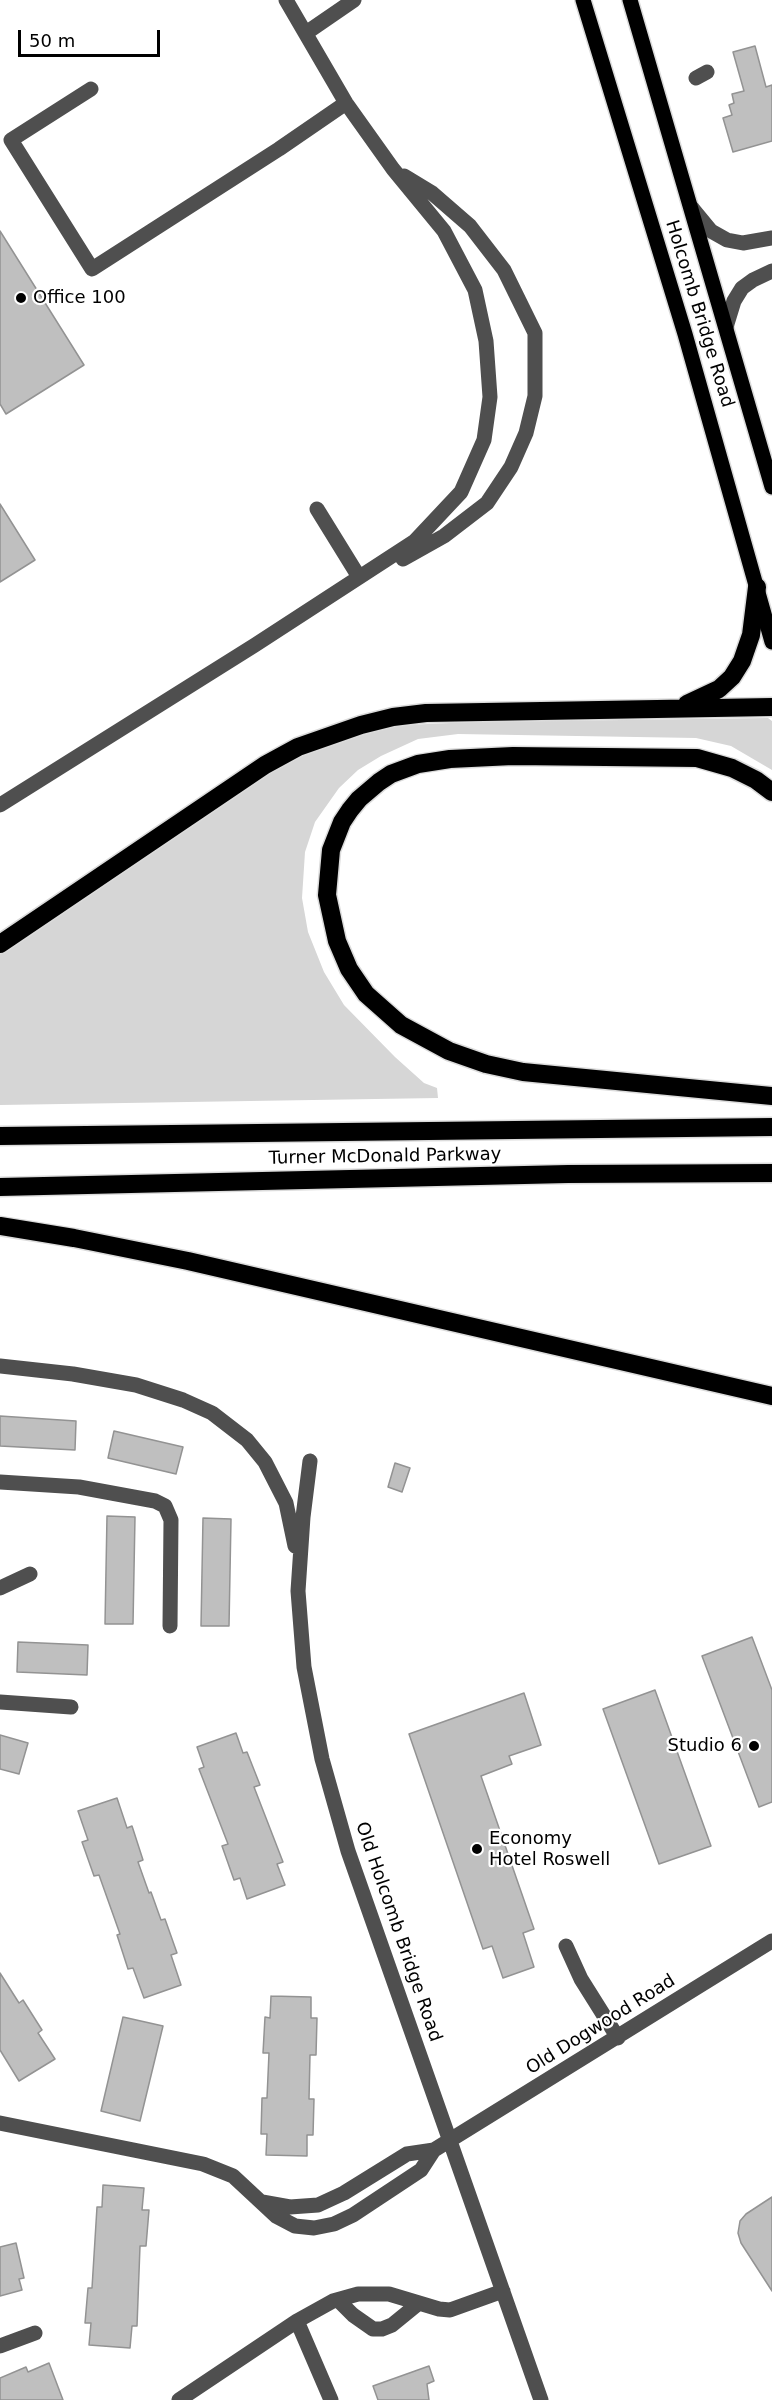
<!DOCTYPE html>
<style>
body{margin:0}
#map{position:relative;width:772px;height:2400px;overflow:hidden;background:#fff;font-family:"DejaVu Sans",sans-serif}
canvas{display:block}
.scale{position:absolute;left:18px;top:30px;width:142px;height:27px;box-sizing:border-box;border:3px solid #000;border-top:0;padding-left:8px;font-size:18px;line-height:21px;white-space:nowrap;color:#000;-webkit-text-stroke:4px #fff;paint-order:stroke}
</style>
<div id="map">
<canvas width="772" height="2400"></canvas>
<div class="scale">50 m</div>
</div>
<script>
const ctx = document.querySelector('canvas').getContext('2d');
ctx.lineJoin = 'round';
function fill(path, color) { ctx.fillStyle = color; ctx.fill(path, 'evenodd'); }
const shape = rows => new Path2D(rows.map(r => 'M' + r).join(''));
function strokePath(path, color, width, dash) { ctx.strokeStyle = color; ctx.lineWidth = width; ctx.lineCap = dash ? 'butt' : 'round'; ctx.setLineDash(dash || []); ctx.stroke(path); }
function label(font, color, halo, rows, align = 'center') {
  ctx.font = font + ' "DejaVu Sans",sans-serif'; ctx.lineWidth = 4.5; ctx.setLineDash([]); ctx.textBaseline = 'middle'; ctx.strokeStyle = halo; ctx.fillStyle = color; for (const [text, x, y, turn = 0] of rows) {
    ctx.save(); ctx.translate(x, y); ctx.rotate((+turn || 0) * Math.PI / 180); ctx.textAlign = isNaN(turn) ? turn : align; if (halo) ctx.strokeText(text, 0, 0); ctx.fillText(text, 0, 0); ctx.restore();
  }
}
fill(shape([
 [768,718,772,721,772,770,731,746,696,738,458,734,418,739,381,756,358,770,339,788,315,822,305,852,302,898,308,932,324,972,344,1005,395,1057,424,1083,437,1088,438,1098,0,1105,0,954,284,762,311,751,376,730,405,725,473,722]
]), '#d6d6d6');
const building = shape([
 [755,46,766,87,772,85,772,141,733,152,723,118,732,115,729,105,734,103,732,94,744,91,733,52,755,46],
 [0,231,84,365,6,414,0,404,0,231],
 [0,504,35,560,0,582,0,504],
 [0,1416,76,1421,75,1450,0,1446,0,1416],
 [114,1431,183,1447,176,1474,108,1458,114,1431],
 [395,1463,410,1468,402,1492,388,1487,395,1463],
 [107,1516,135,1517,133,1624,105,1624,107,1516],
 [203,1518,231,1519,229,1626,201,1626,203,1518],
 [752,1637,772,1690,772,1802,759,1807,702,1656,752,1637],
 [18,1642,88,1645,87,1675,17,1672,18,1642],
 [655,1690,711,1846,659,1864,603,1709,655,1690],
 [524,1693,541,1745,509,1756,512,1764,481,1776,534,1929,523,1933,534,1967,503,1978,492,1946,483,1949,409,1734,524,1693],
 [236,1733,243,1753,247,1752,260,1785,254,1787,283,1862,277,1864,285,1885,247,1899,240,1878,234,1880,222,1846,228,1844,199,1769,204,1767,197,1747,236,1733],
 [0,1735,28,1743,19,1774,0,1769,0,1735],
 [117,1798,127,1828,132,1826,143,1860,138,1862,149,1893,151,1892,161,1920,165,1919,177,1953,171,1955,181,1985,144,1998,133,1968,128,1969,117,1935,120,1934,99,1875,94,1876,82,1842,88,1840,78,1811,117,1798],
 [0,1973,19,2003,23,2000,42,2030,38,2033,55,2059,19,2081,0,2050,0,1973],
 [271,1996,311,1997,311,2018,317,2018,316,2055,310,2055,309,2099,314,2099,313,2135,307,2135,307,2156,266,2155,267,2134,261,2134,262,2098,267,2098,269,2053,263,2053,265,2017,270,2018,271,1996],
 [123,2017,163,2026,140,2121,101,2111,123,2017],
 [103,2185,144,2188,142,2210,149,2210,146,2246,140,2246,137,2326,132,2326,130,2348,89,2345,91,2323,85,2323,88,2288,92,2288,97,2207,102,2207,103,2185],
 [772,2197,772,2291,741,2243,738,2233,740,2221,746,2214,772,2197],
 [16,2243,24,2278,19,2279,22,2290,0,2296,0,2247,16,2243],
 [49,2363,63,2400,0,2400,0,2378,26,2367,28,2372,49,2363],
 [429,2366,434,2381,427,2384,429,2400,378,2400,373,2386,429,2366]
]);
fill(building, '#bfbfbf');
strokePath(building, '#939393', 1.5);
const major = shape([
 [583,0,685,334,772,642],
 [630,0,772,487]
]);
const highway = shape([
 [687,704,719,689,732,677,742,661,751,635,757,587],
 [772,792,756,780,732,768,697,758,513,756,450,759,418,764,391,774,379,782,359,799,350,810,342,822,331,850,327,895,337,941,349,969,366,994,401,1025,449,1051,486,1064,523,1072,772,1096],
 [0,944,265,765,298,747,361,725,393,717,426,713,772,707],
 [0,1136,772,1127],
 [0,1187,568,1174,772,1173],
 [0,1226,74,1238,188,1261,772,1396]
]);
strokePath(major, '#dbdbdb', 18);
strokePath(highway, '#dbdbdb', 21);
strokePath(shape([
 [306,33,354,0],
 [696,78,707,72],
 [91,89,11,140,92,269,279,149,346,103],
 [692,208,711,231,727,240,743,243,772,238],
 [726,327,734,301,742,288,753,280,772,271],
 [317,509,359,577],
 [403,559,444,536,487,503,511,467,526,433,535,396,535,333,504,270,470,226,432,193,404,176],
 [0,805,255,645,415,541,461,492,484,440,490,397,486,341,475,290,444,231,393,169,346,103,286,0],
 [0,1366,73,1374,136,1385,183,1400,212,1413,247,1440,265,1462,286,1503,295,1546],
 [310,1461,303,1517,298,1591,304,1667,322,1759,348,1851,541,2400],
 [0,1482,79,1487,155,1501,165,1506,171,1520,170,1626],
 [0,1588,30,1574],
 [0,1702,71,1707],
 [566,1946,581,1979,618,2038],
 [0,2123,203,2164,233,2176,276,2216,295,2226,314,2228,334,2224,353,2215,421,2170,434,2150,772,1941],
 [262,2202,290,2207,318,2205,344,2193,407,2154,434,2150],
 [338,2300,353,2315,373,2329,382,2329,392,2325,419,2303],
 [297,2321,331,2400],
 [0,2346,35,2333],
 [179,2400,297,2321,333,2301,358,2294,389,2294,439,2309,450,2310,503,2291]
]), '#4f4f4f', 15);
strokePath(major, '#000', 15);
strokePath(highway, '#000', 18);
for (const [x, y, r, color] of [
 [21,298,6,"#000"],
 [754,1746,6,"#000"],
 [477,1849,6,"#000"]
]) { const dot = new Path2D(); dot.arc(x, y, r, 0, 2 * Math.PI); ctx.fillStyle = color; ctx.fill(dot); strokePath(dot, '#fff', 2); }
label('18px', '#000', '#fff', [
 ["Office 100",33,298],
 ["Studio 6",742,1746,"right"],
 ["Economy",489,1839],
 ["Hotel Roswell",489,1860]
], 'left');
label('18px', '#000', '#fff', [
 ["Holcomb Bridge Road",699,314,73],
 ["Turner McDonald Parkway",385,1157,-1],
 ["Old Holcomb Bridge Road",398,1932,71],
 ["Old Dogwood Road",601,2025,-32]
]);
</script>
